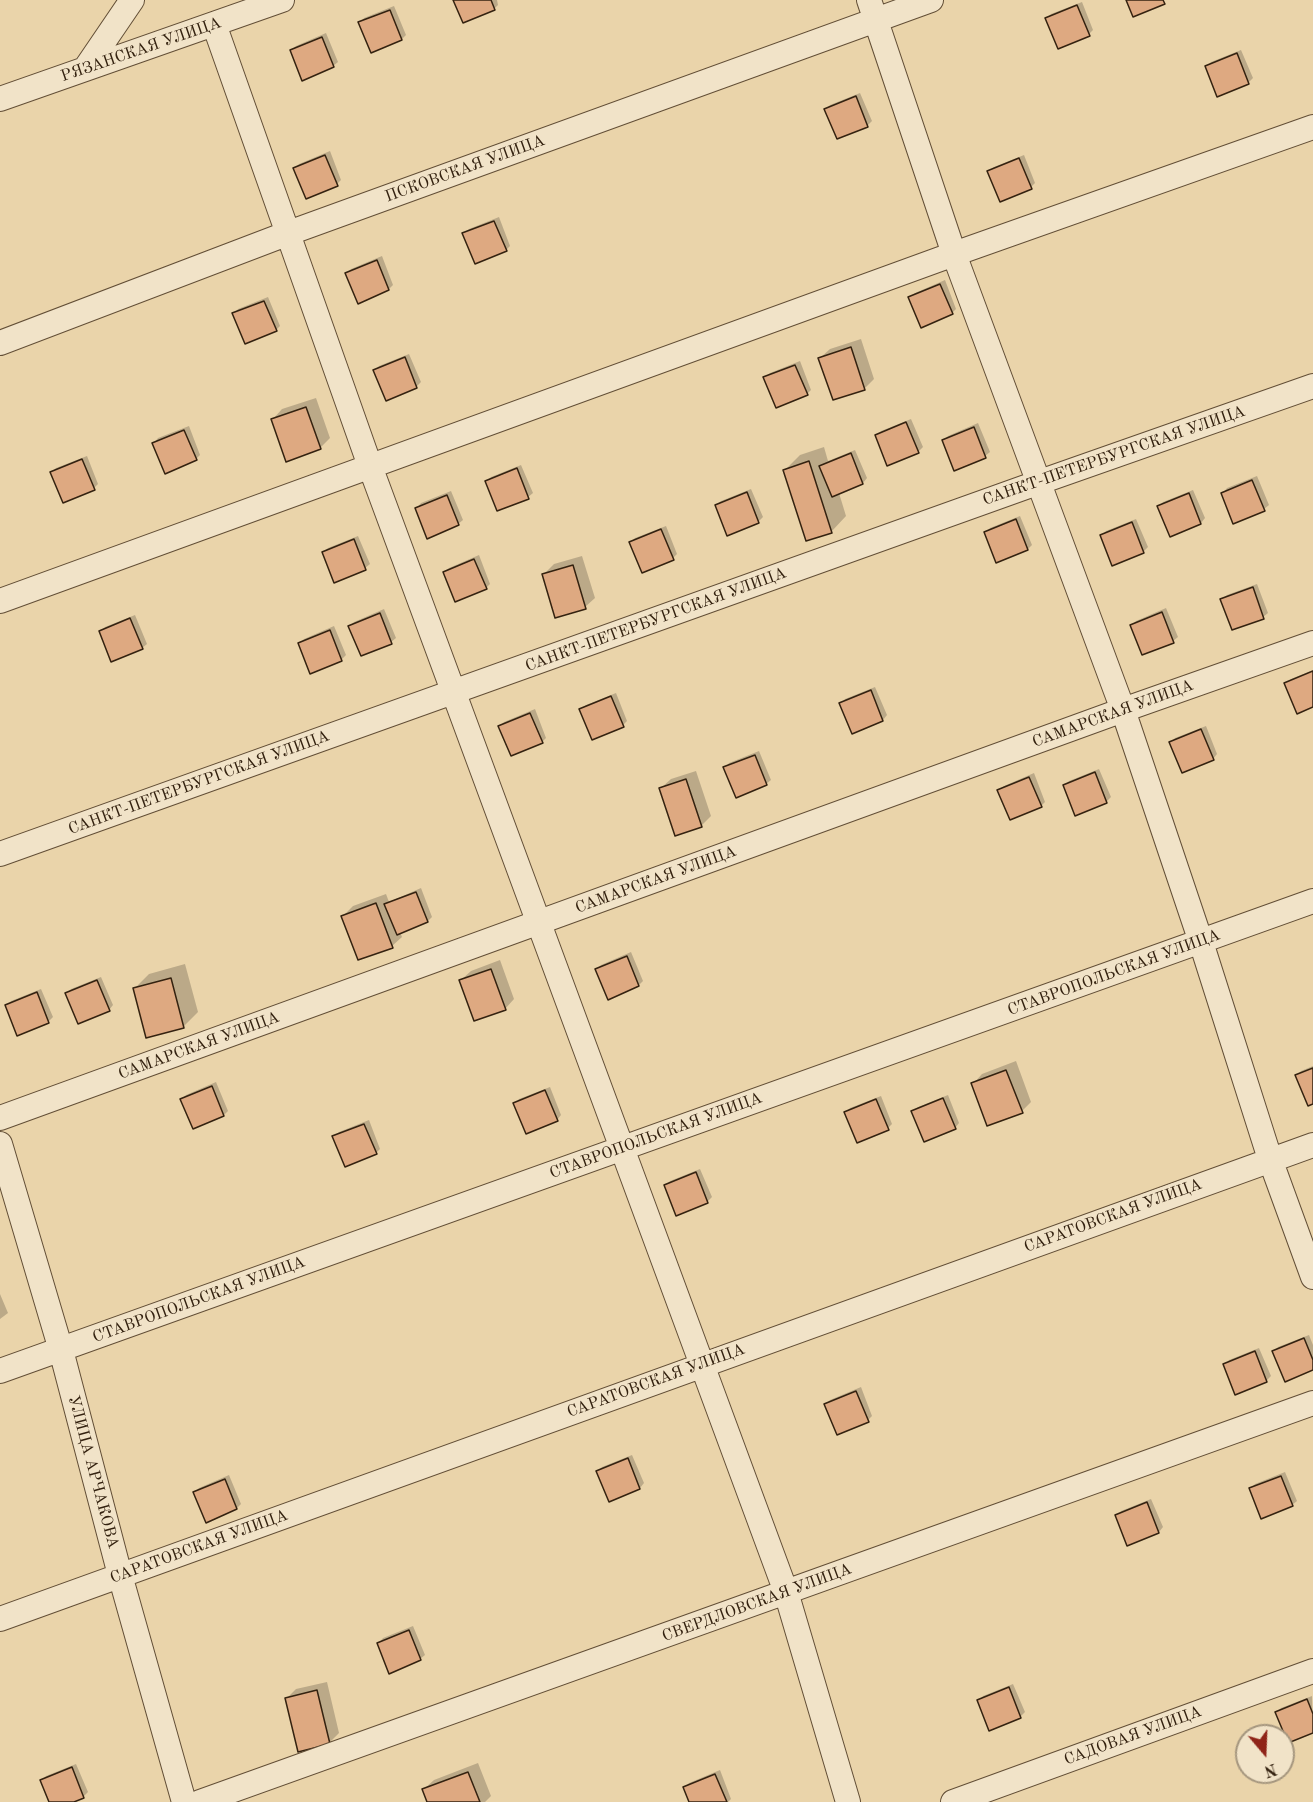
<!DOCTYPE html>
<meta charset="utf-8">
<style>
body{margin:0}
#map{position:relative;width:1313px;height:1802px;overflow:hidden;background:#ead4aa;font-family:"Old Standard TT",serif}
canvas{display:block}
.north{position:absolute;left:1235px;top:1724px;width:60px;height:60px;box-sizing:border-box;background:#f1e3c8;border:2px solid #a5967e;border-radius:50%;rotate:161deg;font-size:16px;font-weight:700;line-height:24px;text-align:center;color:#342210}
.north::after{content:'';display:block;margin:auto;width:21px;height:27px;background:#8f2418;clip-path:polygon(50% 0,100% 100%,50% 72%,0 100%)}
</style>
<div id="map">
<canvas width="1313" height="1802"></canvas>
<div class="north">N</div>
</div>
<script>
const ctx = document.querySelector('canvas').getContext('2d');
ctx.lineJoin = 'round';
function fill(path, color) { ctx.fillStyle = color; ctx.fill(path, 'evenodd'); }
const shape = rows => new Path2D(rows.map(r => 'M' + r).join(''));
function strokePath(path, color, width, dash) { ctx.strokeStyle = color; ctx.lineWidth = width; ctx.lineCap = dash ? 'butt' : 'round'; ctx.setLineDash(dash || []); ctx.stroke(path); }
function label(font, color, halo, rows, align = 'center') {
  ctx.font = font + ' "Old Standard TT",serif'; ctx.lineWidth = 6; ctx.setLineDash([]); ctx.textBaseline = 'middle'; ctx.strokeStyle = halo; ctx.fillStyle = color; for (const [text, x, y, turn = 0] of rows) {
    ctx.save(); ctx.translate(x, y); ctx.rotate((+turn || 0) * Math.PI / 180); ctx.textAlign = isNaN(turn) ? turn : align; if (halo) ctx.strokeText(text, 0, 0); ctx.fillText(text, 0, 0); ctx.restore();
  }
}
fill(shape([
 [455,0,497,0,498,5,494,9],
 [1082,2,1093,30,1089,34,1047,18,1051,14],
 [394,6,406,35,402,39,371,51,360,23,364,18],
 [326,33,338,62,333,66,291,50,296,46],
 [1241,50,1253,78,1248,83,1206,67,1211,62],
 [860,93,872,121,868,125,837,138,826,109,830,105],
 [330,151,341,180,337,184,295,168,299,164],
 [1024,155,1035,183,1031,187,989,171,994,167],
 [499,217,510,246,506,250,464,234,469,229],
 [382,256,393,285,389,289,347,273,351,269],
 [945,280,956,309,952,313,910,297,915,293],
 [268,297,280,326,276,330,234,314,238,309],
 [861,339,874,379,865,388,833,399,820,358,830,349],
 [409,354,421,382,416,387,375,370,379,366],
 [800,361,811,390,807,394,765,378,770,373],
 [316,398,330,438,320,448,273,419,282,409],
 [911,419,923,447,918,452,877,435,881,431],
 [978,423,990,452,985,456,944,440,948,436],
 [189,426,200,455,196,459,154,443,158,438],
 [824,447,828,461,855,450,867,478,863,483,839,493,846,516,832,531,807,539,785,470,800,455],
 [87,456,98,484,94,488,52,472,56,468],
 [521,465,533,493,528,497,498,509,487,481,491,477],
 [1257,476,1269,505,1264,509,1223,493,1227,488],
 [751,489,763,517,758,522,716,505,721,501],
 [1193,490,1205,518,1201,523,1171,535,1159,507,1163,502],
 [451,491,463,520,458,524,417,508,421,503],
 [1020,516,1032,545,1028,549,986,533,990,528],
 [1136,519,1148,547,1143,552,1102,536,1106,531],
 [666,526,677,554,673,558,631,542,635,538],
 [358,536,370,564,365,568,323,552,328,548],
 [479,555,490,584,486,588,444,572,449,568],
 [582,556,595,598,585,607,544,574,554,564],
 [1257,584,1268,613,1263,617,1222,599,1227,595],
 [1166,608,1178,637,1173,641,1132,625,1136,621],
 [384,609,396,638,391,642,361,654,350,626,354,622],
 [135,615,147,644,142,648,100,632,105,627],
 [334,626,346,655,341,660,300,643,304,639],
 [1313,670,1313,706,1286,683,1291,679],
 [875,687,887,715,883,720,853,732,841,704,845,699],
 [616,693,627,721,623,725,581,709,586,705],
 [535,709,546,738,542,742,500,726,504,722],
 [1206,726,1217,754,1213,759,1171,743,1175,738],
 [759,751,771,780,766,784,725,768,729,763],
 [1099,769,1111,797,1106,802,1064,786,1069,781],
 [696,771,711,816,701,826,661,788,671,779],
 [1034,773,1045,802,1041,806,999,790,1004,786],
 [421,888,432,917,428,921,400,932,402,937,392,946,343,916,353,906,386,894,389,902],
 [631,952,643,981,639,985,597,969,601,965],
 [500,960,514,999,505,1009,461,980,471,971],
 [185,964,198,1012,183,1027,134,989,149,974],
 [101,977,113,1005,109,1010,67,993,71,989],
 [41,989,53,1017,48,1022,7,1006,11,1001],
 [1016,1061,1031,1102,1022,1111,973,1084,982,1074],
 [1313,1066,1313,1102,1297,1075,1301,1071],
 [216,1082,228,1111,224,1115,182,1099,186,1095],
 [550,1087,561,1115,557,1120,515,1104,519,1099],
 [948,1095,959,1123,955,1128,913,1111,918,1107],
 [881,1096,892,1124,888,1128,846,1112,850,1108],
 [369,1120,380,1149,376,1153,334,1137,339,1132],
 [700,1169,712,1197,707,1202,666,1185,670,1181],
 [0,1294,8,1313,0,1319],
 [1309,1335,1313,1345,1313,1369,1274,1351,1278,1347],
 [1259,1348,1271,1376,1266,1381,1225,1365,1229,1360],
 [861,1387,872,1416,868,1420,826,1404,830,1400],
 [632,1455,644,1483,640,1488,609,1500,598,1471,602,1467],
 [1285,1472,1297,1501,1292,1505,1250,1489,1255,1484],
 [229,1475,241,1504,237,1508,195,1492,199,1488],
 [1151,1499,1163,1527,1159,1532,1128,1544,1117,1516,1121,1511],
 [413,1626,425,1655,420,1659,379,1643,383,1638],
 [327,1682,339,1733,330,1742,286,1699,296,1689],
 [1013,1684,1025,1712,1020,1717,979,1701,983,1696],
 [1312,1696,1313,1731,1277,1712,1281,1708],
 [478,1763,491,1796,485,1802,429,1802,424,1789,434,1780],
 [76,1764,88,1792,83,1797,70,1802,51,1802,42,1780,46,1776],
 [720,1770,731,1799,728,1802,691,1802,685,1787,689,1783]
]), '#0003');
const building = shape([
 [453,0,491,0,495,10,463,23,453,0],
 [1126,0,1163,0,1165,4,1133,17,1126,0],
 [1077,5,1090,36,1058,49,1045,18,1077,5],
 [390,10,402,40,371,53,358,22,390,10],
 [322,37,334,67,302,81,290,50,322,37],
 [1237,53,1249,84,1217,97,1205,66,1237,53],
 [856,96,868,127,837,139,824,109,856,96],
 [325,155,338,186,306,199,293,168,325,155],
 [1019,158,1032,189,1000,202,987,171,1019,158],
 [494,221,507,251,475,264,462,233,494,221],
 [377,260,389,290,358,304,345,273,377,260],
 [940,284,953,314,921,328,908,297,940,284],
 [264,301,277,331,245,344,232,313,264,301],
 [851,347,865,390,833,400,818,358,851,347],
 [405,357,417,388,386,401,373,370,405,357],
 [795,365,808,395,776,408,763,377,795,365],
 [306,407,321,449,286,462,271,419,306,407],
 [906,422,919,453,887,466,875,435,906,422],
 [974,427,986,458,954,471,942,440,974,427],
 [184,430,197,460,165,474,152,443,184,430],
 [851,453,863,484,832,497,819,466,851,453],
 [82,459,95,490,63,503,50,472,82,459],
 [809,461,832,533,806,541,783,470,809,461],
 [517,468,529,499,497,511,485,481,517,468],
 [1252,480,1265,511,1233,524,1221,493,1252,480],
 [747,492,759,523,727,536,715,505,747,492],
 [1189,493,1201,524,1170,537,1157,506,1189,493],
 [447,495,459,525,427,539,415,508,447,495],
 [1016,519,1028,550,996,563,984,532,1016,519],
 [1132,522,1144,553,1112,566,1100,535,1132,522],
 [661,529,674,560,642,573,629,542,661,529],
 [354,539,366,570,334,583,322,552,354,539],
 [474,559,487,589,455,602,443,572,474,559],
 [573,565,586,609,555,618,542,574,573,565],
 [1253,587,1264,619,1232,630,1220,599,1253,587],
 [1162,612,1174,643,1142,655,1130,625,1162,612],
 [380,613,392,644,361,656,348,626,380,613],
 [130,618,143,649,111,662,99,631,130,618],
 [330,630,342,661,310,674,298,643,330,630],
 [1313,671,1313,707,1297,714,1284,683,1313,671],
 [871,690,883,721,852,734,839,703,871,690],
 [611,696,624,727,592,740,579,709,611,696],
 [530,713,543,743,511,756,498,726,530,713],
 [1201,729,1214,760,1182,773,1169,742,1201,729],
 [755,755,767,785,736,798,723,767,755,755],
 [1095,772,1107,803,1075,816,1063,785,1095,772],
 [1029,777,1042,807,1010,820,997,790,1029,777],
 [686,779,702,827,675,836,659,788,686,779],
 [416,892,428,922,397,935,384,904,416,892],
 [376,903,393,948,358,960,341,916,376,903],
 [627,956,639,986,608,1000,595,969,627,956],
 [491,969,506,1010,474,1021,459,980,491,969],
 [171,978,184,1028,146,1038,133,988,171,978],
 [97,980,110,1011,78,1024,65,993,97,980],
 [37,992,49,1023,17,1036,5,1005,37,992],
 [1313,1068,1313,1104,1308,1106,1295,1075,1313,1068],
 [1006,1070,1023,1113,987,1126,971,1083,1006,1070],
 [212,1086,224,1116,193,1129,180,1099,212,1086],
 [545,1090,558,1121,526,1134,513,1103,545,1090],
 [943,1098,956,1129,924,1142,911,1111,943,1098],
 [876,1099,889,1130,857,1143,844,1112,876,1099],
 [364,1124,377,1154,345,1167,332,1136,364,1124],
 [696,1172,708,1203,676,1216,664,1185,696,1172],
 [1304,1338,1313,1360,1313,1370,1285,1382,1272,1351,1304,1338],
 [1255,1351,1267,1382,1235,1395,1223,1364,1255,1351],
 [856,1391,869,1422,837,1435,824,1404,856,1391],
 [628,1458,640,1489,609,1502,596,1471,628,1458],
 [1281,1476,1293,1506,1261,1519,1249,1488,1281,1476],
 [225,1479,237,1509,206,1523,193,1492,225,1479],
 [1147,1502,1159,1533,1127,1546,1115,1515,1147,1502],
 [409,1630,421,1660,389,1674,377,1643,409,1630],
 [1009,1687,1021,1718,989,1731,977,1700,1009,1687],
 [317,1690,330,1744,298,1752,285,1698,317,1690],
 [1307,1699,1313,1714,1313,1733,1288,1743,1275,1712,1307,1699],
 [72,1767,84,1798,74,1802,49,1802,40,1780,72,1767],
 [468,1772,480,1802,427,1802,422,1789,468,1772],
 [715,1774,727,1802,689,1802,683,1787,715,1774]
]);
fill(building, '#dea981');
strokePath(building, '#342210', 1.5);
const minor = shape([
 [869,0,954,254,1123,710,1201,942,1270,1159,1313,1277],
 [214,24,370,466,786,1592,848,1802],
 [85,69,132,0],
 [0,99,282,0],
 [0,343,286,234,931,0],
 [0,601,954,254,1313,127],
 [0,854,1037,483,1313,386],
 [0,1118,1123,710,1313,643],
 [0,1144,61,1350,120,1575,184,1802],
 [0,1371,1313,901],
 [0,1619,1313,1145],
 [200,1802,1313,1403],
 [953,1802,1313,1671]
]);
strokePath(minor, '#624e36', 26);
strokePath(minor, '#f1e3c8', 24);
label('16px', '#342210', '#f1e3c8', [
 ["РЯЗАНСКАЯ УЛИЦА",141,50,-19],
 ["ПСКОВСКАЯ УЛИЦА",465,169,-20],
 ["САНКТ-ПЕТЕРБУРГСКАЯ УЛИЦА",1114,456,-19],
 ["САНКТ-ПЕТЕРБУРГСКАЯ УЛИЦА",656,620,-20],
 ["САМАРСКАЯ УЛИЦА",1113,714,-20],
 ["САНКТ-ПЕТЕРБУРГСКАЯ УЛИЦА",199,783,-20],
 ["САМАРСКАЯ УЛИЦА",656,880,-20],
 ["СТАВРОПОЛЬСКАЯ УЛИЦА",1114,973,-20],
 ["САМАРСКАЯ УЛИЦА",199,1046,-20],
 ["СТАВРОПОЛЬСКАЯ УЛИЦА",656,1136,-20],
 ["САРАТОВСКАЯ УЛИЦА",1113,1216,-20],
 ["СТАВРОПОЛЬСКАЯ УЛИЦА",199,1300,-20],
 ["САРАТОВСКАЯ УЛИЦА",656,1381,-20],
 ["УЛИЦА АРЧАКОВА",93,1472,75],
 ["САРАТОВСКАЯ УЛИЦА",199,1547,-20],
 ["СВЕРДЛОВСКАЯ УЛИЦА",757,1603,-20],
 ["САДОВАЯ УЛИЦА",1133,1736,-20]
]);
</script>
